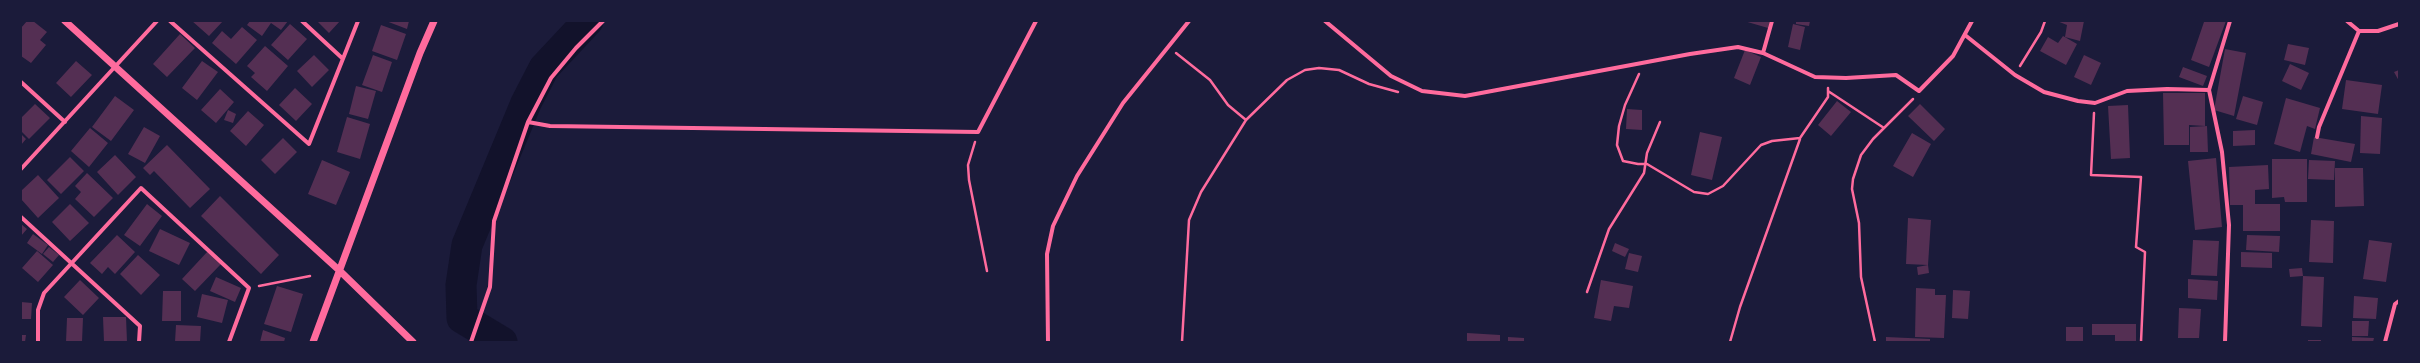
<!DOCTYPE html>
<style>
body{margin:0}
#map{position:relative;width:2420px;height:363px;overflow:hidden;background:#1b1b3a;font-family:"PT Sans",sans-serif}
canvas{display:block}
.frame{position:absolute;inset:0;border:22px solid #1b1b3a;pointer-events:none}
</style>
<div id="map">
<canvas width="2420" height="363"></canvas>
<div class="frame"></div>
</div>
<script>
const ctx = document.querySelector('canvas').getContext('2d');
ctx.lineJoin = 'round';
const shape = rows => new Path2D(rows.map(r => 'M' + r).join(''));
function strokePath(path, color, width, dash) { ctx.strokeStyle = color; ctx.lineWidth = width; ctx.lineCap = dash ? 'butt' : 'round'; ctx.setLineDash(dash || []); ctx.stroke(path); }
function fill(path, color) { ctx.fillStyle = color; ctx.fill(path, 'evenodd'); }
strokePath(shape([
 [502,342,462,318,461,285,467,245,526,103,544,68,588,21]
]), '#12122b', 31);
fill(shape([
 [27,21,33,21,47,32,40,40,46,45,31,63,21,56,21,28],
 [192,21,223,21,209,36],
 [250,21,288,21,281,30,271,23,262,36,247,25],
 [317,21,340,21,329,33],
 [386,21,409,21,407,29],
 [1744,21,1770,21,1768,28],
 [1796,21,1810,21,1809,26,1796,24],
 [2057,21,2084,21,2080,41,2065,37,2067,25],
 [2201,21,2226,21,2209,67,2191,60,2204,22],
 [290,24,307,39,288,60,271,45],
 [1793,24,1805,27,1800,50,1788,47],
 [381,25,406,34,397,60,372,51],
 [242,27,257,40,236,64,212,43,222,31,231,39],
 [180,34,195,48,167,77,153,64],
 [2063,36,2077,44,2066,65,2040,51,2048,37,2058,43],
 [2288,44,2309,48,2305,65,2284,60],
 [265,46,288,66,267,91,251,77,255,73,247,66],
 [2225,49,2246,53,2234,116,2214,110],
 [1745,50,1761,57,1750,85,1734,78],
 [314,55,329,70,312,87,297,71],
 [373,55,392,62,382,92,362,85],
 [2084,55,2101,63,2091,85,2074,77],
 [76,61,92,75,71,97,56,83],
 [202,61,218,72,197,100,182,88],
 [2290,64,2309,73,2301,90,2282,81],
 [2183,67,2207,76,2203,86,2179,77],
 [2399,70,2399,81,2394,72],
 [2346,80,2382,85,2378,114,2342,109],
 [356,86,376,91,368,119,349,114],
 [295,88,312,104,296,121,279,105],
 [220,89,234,102,216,123,201,110],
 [2163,93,2205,93,2205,126,2189,125,2189,145,2164,145],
 [115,96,134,110,111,141,92,127],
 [2243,96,2263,102,2257,125,2236,119],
 [2286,98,2320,108,2315,129,2307,126,2300,152,2274,144],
 [1837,101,1851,112,1831,136,1818,125],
 [35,104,50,118,29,139,21,131,21,118],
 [1920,104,1945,129,1934,141,1908,116],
 [2128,105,2130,158,2111,159,2108,106],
 [1627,109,1642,110,1642,130,1626,129],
 [228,110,236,114,233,123,224,120],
 [248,111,264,125,246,146,230,131],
 [2361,116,2382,118,2380,154,2360,153],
 [347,117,370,124,360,159,337,152],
 [2207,126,2208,152,2190,152,2190,127],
 [144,127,160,136,145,163,128,154],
 [90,128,108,143,89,167,71,151],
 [2255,130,2255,145,2233,146,2233,131],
 [1700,132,1722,137,1712,180,1691,175],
 [1912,133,1931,144,1913,177,1893,166],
 [21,134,26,139,21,145],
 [2314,137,2355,144,2351,162,2311,154],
 [283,138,297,152,275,174,261,160],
 [167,145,210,189,190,208,154,171,150,175,143,168],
 [115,155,136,177,118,195,97,172],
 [70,157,84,171,61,194,47,180],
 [2216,158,2222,227,2195,230,2188,161],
 [2272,159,2307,159,2307,202,2285,202,2284,197,2272,198],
 [322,160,350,172,336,205,308,194],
 [2309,160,2335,161,2334,180,2308,179],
 [2268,165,2269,189,2255,190,2255,204,2280,204,2280,231,2243,231,2243,205,2230,205,2229,167],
 [2335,168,2363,168,2364,206,2335,207],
 [87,173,113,198,94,217,75,199,81,192,75,186],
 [38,175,59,198,38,218,21,199,21,191],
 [220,196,279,255,261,274,201,216],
 [70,204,89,223,70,241,52,222],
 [147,204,162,216,140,246,124,235],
 [1908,218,1931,220,1928,265,1906,264],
 [2311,220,2334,221,2333,263,2309,262],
 [21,224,27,229,21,236],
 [160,229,190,243,179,265,149,251],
 [33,234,48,245,42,254,27,243],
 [117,235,135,252,115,274,108,267,102,274,90,263],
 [2247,235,2280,236,2279,252,2246,250],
 [2193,240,2219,241,2217,276,2191,275],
 [2369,240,2392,243,2386,282,2363,279],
 [1615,243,1629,249,1625,257,1612,251],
 [49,247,59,255,53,262,43,254],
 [37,251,53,265,38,282,22,268],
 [208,251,221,264,195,291,182,279],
 [2241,252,2272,253,2272,268,2241,267],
 [1629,253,1642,256,1638,272,1625,269],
 [138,255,160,275,141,295,120,274],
 [1928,265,1929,273,1918,275,1917,267],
 [2302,268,2303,276,2290,277,2289,269],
 [2303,276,2324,277,2322,327,2301,326],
 [216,277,241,288,235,302,210,291],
 [2188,279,2218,281,2217,300,2188,298],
 [80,280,99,298,83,315,64,297],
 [1601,280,1633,286,1629,308,1614,306,1611,321,1594,318],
 [277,286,303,294,291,332,264,324],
 [1916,288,1935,289,1935,295,1946,295,1944,338,1915,337],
 [1953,290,1970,291,1968,319,1952,318],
 [163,291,181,291,181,321,162,321],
 [202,294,228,300,222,323,197,317],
 [2354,296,2378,298,2376,319,2353,318],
 [21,302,32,303,31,319,21,319],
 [2179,308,2201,309,2199,338,2178,338],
 [103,317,126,317,127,342,104,342],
 [67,318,83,318,82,342,66,342],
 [2352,321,2369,321,2368,336,2352,336],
 [2092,324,2136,324,2136,342,2115,342,2115,335,2092,335],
 [176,325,201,326,200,342,175,342],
 [2066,327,2083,327,2083,341,2094,342,2066,342],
 [263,330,285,338,284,342,260,342],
 [1467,333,1500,335,1500,342,1467,342],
 [21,335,26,335,25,342,21,342],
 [1508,337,1524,338,1524,342,1508,342],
 [1886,337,1930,339,1930,342,1886,342],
 [2352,337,2374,338,2373,342,2352,342],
 [2308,340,2321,340,2321,342,2308,342]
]), '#542f53');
strokePath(shape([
 [1176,53,1210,80,1228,105,1246,120,1287,80,1305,70,1319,68,1339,70,1369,84,1398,92],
 [2020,66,2041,32,2045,21],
 [1639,74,1625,105,1619,126,1617,145,1623,161,1638,164,1647,164,1694,192,1708,194,1723,186,1761,145,1772,141,1800,138,1828,97,1828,88],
 [1828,91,1884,128],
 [2094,113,2091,175,2141,177,2136,247,2145,252,2141,342],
 [975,142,968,165,969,180,987,271],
 [259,286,310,276],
 [1587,292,1609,229,1644,173,1647,153,1660,122],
 [1182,342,1189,220,1201,192,1246,120],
 [1730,342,1740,307,1800,139],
 [1875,342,1861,277,1859,223,1852,189,1853,179,1861,155,1873,139,1913,99]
]), '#ff6b9d', 2.5);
strokePath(shape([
 [170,21,309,144,358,21],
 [302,21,342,58],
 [1325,21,1391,76,1422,91,1465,96,1690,54,1738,47,1763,53,1815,77,1846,78,1896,75,1919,91,1953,56,1972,21],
 [2347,21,2359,31,2378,31,2399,24],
 [1965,35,2015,75,2044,92,2078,101,2095,103,2127,91,2167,89,2209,90],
 [1763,53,1772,21],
 [21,82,65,122],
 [528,122,550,126,978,132,1036,21],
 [2317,137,2319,127,2359,31],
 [21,169,157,21],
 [21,217,140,326,139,342],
 [38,342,38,310,44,293,141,188,249,288,229,342],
 [471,342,490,287,494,221,528,122,551,78,576,48,603,21],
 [1048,342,1047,254,1053,226,1077,176,1123,103,1189,21],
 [2225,342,2229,225,2222,152,2209,90,2230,21],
 [2385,342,2395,304,2399,301]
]), '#ff6b9d', 4);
strokePath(shape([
 [65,21,341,272,413,342],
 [313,342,420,53,434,21]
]), '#ff6b9d', 7);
</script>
